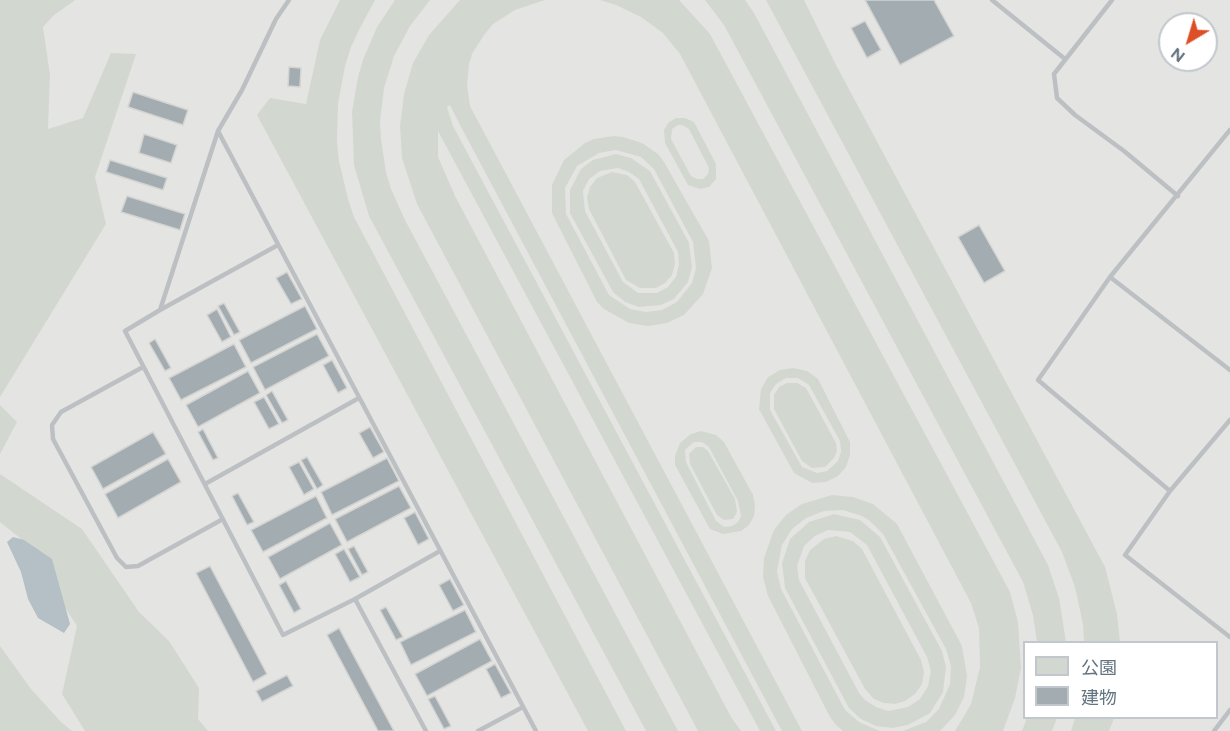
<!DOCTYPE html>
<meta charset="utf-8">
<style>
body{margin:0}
#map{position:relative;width:1230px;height:731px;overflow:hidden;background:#f3f3ef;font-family:Figtree,"Noto Sans JP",sans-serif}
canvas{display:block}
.legend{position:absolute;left:1023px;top:641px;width:195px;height:78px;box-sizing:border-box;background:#fff;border:2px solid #c1c7cc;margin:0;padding:8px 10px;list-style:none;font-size:18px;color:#63737f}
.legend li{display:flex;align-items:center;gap:12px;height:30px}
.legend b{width:30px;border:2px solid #c1c7cc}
.north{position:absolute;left:1158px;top:12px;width:60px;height:60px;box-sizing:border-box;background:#fff;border:2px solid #c1c7cc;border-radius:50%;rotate:218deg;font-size:16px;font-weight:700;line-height:24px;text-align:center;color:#63737f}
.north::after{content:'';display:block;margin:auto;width:21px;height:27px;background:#dc4f27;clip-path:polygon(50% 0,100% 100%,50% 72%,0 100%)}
</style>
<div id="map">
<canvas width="1230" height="731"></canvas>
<ul class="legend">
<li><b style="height:16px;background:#d2d8cf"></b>公園</li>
<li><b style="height:16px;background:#a3acb0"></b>建物</li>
</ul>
<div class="north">N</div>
</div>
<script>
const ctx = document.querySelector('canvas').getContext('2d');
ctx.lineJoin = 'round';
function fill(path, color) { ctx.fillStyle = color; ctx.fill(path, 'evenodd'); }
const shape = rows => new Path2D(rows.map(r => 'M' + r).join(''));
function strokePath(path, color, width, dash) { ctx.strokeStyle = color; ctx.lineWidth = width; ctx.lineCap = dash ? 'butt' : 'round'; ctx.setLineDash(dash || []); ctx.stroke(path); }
fill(shape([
 [15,0,1230,0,1230,731,52,731,0,670,0,82],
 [1170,24,1206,24,1206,60,1170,60],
 [1024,642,1216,642,1216,718,1024,718]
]), '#e4e5e3');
fill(shape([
 [0,0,75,0,53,16,43,27,50,75,48,129,83,118,111,53,136,54,95,177,106,224,0,397],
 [340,0,375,0,359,30,351,47,345,66,338,104,337,142,339,161,348,199,354,217,626,731,588,731,257,115,270,98,306,104,320,40],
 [395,0,430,0,410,26,394,56,384,88,380,122,381,139,386,172,391,189,405,220,678,731,646,731,369,216,354,165,352,112,358,77,363,60,377,27],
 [460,0,545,0,515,10,493,24,484,35,472,54,469,64,467,85,470,106,802,731,782,731,459,123,450,105,447,107,453,126,776,731,760,731,438,131,438,157,455,196,731,717,741,731,698,731,417,204,402,158,400,126,404,94,413,63,429,35],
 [600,0,679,0,710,34,1010,592,1018,622,1021,668,1015,698,1003,731,955,731,971,704,980,667,979,628,971,603,680,54,663,33,641,17,616,5],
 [705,0,745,0,754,13,1048,565,1059,598,1066,642,1037,642,1033,615,1023,582,724,25],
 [766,0,804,0,836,65,1105,567,1117,614,1120,642,1084,642,1083,624,1075,587,1062,552],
 [676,118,685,118,694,122,716,164,716,179,709,187,700,189,688,185,665,143,664,130,668,123],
 [678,125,682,125,689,129,709,168,708,174,703,179,697,179,691,176,671,139,672,129],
 [614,136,623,137,642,143,658,154,664,162,709,241,712,268,703,294,684,315,667,323,648,326,629,323,604,309,597,302,552,213,552,185,564,160,585,143,594,139],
 [616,150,641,157,654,169,693,242,696,268,692,283,677,302,662,310,646,312,630,309,609,295,566,214,565,188,577,166,599,153],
 [616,154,631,158,650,171,689,243,692,267,688,282,674,299,661,305,639,307,625,302,613,292,570,213,570,190,581,169,593,160],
 [618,168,629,172,639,179,678,252,679,264,676,277,668,287,657,293,638,293,623,282,585,211,583,191,589,179,600,171],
 [612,172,627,175,635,182,674,253,675,264,672,275,665,283,656,288,640,288,626,280,589,209,587,198,590,187,597,178],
 [793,368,807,371,818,379,850,442,850,455,846,467,838,476,826,482,812,483,794,473,759,409,761,389,768,377,780,370],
 [786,378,798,378,809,385,840,441,841,451,838,461,827,471,817,473,802,467,770,410,770,393,776,384],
 [787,383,797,383,806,388,836,443,837,451,834,458,825,467,812,468,802,461,774,409,774,395,779,387],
 [0,405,17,422,0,454],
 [701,431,716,435,724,442,753,495,755,506,754,516,749,525,741,531,723,534,710,529,675,465,675,456,680,443,691,434],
 [694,442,702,442,709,447,738,501,741,516,738,522,732,526,724,527,716,521,686,462,685,450],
 [696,447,703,447,708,451,735,499,737,512,733,519,724,520,717,515,690,464,689,454],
 [0,474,82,529,139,612,169,641,199,688,198,719,208,731,85,731,62,694,77,626,20,538,0,522],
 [832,495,853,497,873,504,897,524,962,646,967,676,964,697,955,715,940,731,903,731,926,722,939,709,950,684,951,666,946,649,883,534,870,521,862,516,843,510,824,511,806,518,792,529,782,545,777,571,781,589,845,710,859,722,880,731,843,731,836,725,830,717,768,596,763,577,764,558,774,530,786,515,802,504],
 [834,514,860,520,880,537,942,651,946,667,943,692,930,713,908,725,892,728,876,726,861,719,849,708,785,588,782,563,790,539,809,522],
 [828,530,850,532,867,545,927,657,931,671,928,686,920,699,908,707,888,711,876,707,865,700,859,693,799,580,797,566,804,546,815,536],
 [836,536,853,541,862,549,921,660,924,672,922,684,915,694,905,701,895,704,884,703,874,699,865,689,805,578,805,561,810,550,824,539],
 [0,646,31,689,61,722,72,731,0,731],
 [1027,718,1057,718,1052,731,1022,731],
 [1075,718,1114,718,1109,731,1071,731]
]), '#d2d8cf');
fill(shape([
 [13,537,24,540,52,559,70,624,64,633,38,618,28,599,21,572,7,542]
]), '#b4c0c5');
const building = shape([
 [865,0,934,0,954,36,900,65,865,0],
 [865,21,881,50,867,58,851,28,865,21],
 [289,67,301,68,300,87,288,86,289,67],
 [133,92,188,110,183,125,128,107,133,92],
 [144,134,177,145,171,163,139,153,144,134],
 [110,160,167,178,163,190,106,172,110,160],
 [127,196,185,214,180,230,121,212,127,196],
 [979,225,1005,271,984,283,958,237,979,225],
 [287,272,302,299,291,304,276,278,287,272],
 [224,303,240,332,234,335,218,306,224,303],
 [305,306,317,329,251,363,239,340,305,306],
 [217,309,231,337,222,342,207,315,217,309],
 [317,334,329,356,265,390,253,367,317,334],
 [155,339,171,368,165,371,149,343,155,339],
 [234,344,246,367,181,400,169,378,234,344],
 [332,360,347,388,338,393,323,365,332,360],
 [248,371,260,393,198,427,186,405,248,371],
 [272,391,288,420,282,423,266,395,272,391],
 [264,397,279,424,269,429,254,402,264,397],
 [370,427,384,452,373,458,359,433,370,427],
 [203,429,218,458,213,460,198,432,203,429],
 [153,432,166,454,103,489,91,467,153,432],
 [307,457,323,485,317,489,301,460,307,457],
 [387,458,399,481,332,515,321,492,387,458],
 [168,459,181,482,118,518,105,494,168,459],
 [299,462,314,489,304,495,289,467,299,462],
 [399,486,411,508,347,542,335,519,399,486],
 [238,493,254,522,247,525,232,496,238,493],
 [316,496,327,518,263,552,251,530,316,496],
 [415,512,429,539,418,545,404,518,415,512],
 [330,523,342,545,280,579,268,557,330,523],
 [354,546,368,572,362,575,348,549,354,546],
 [344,549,360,577,350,582,335,554,344,549],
 [210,566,267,674,253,682,196,573,210,566],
 [450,579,464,605,453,611,439,585,450,579],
 [286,581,301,609,294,613,279,585,286,581],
 [386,607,403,637,396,640,380,610,386,607],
 [465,610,476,632,411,665,400,642,465,610],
 [339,628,394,731,378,731,327,635,339,628],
 [480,639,492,661,427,696,415,674,480,639],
 [495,664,511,693,501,698,486,669,495,664],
 [287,675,293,686,262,702,256,691,287,675],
 [435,696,451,726,444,729,428,699,435,696]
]);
fill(building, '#a3acb0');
strokePath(building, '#d4d4d2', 1.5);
strokePath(shape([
 [289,0,276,19,242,90,218,131,160,310,125,331,283,635,355,599,426,731],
 [992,0,1065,59],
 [1112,0,1054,74,1057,98,1075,115,1124,151,1178,196],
 [218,131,536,731],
 [1110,277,1230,370],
 [160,310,278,245],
 [143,367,61,412,52,425,53,439,117,558,126,567,138,566,223,519],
 [1230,420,1170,491,1125,555,1230,637],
 [205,484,359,398],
 [1170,491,1038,380,1110,277,1230,130],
 [355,599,440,551],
 [478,731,523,707],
 [1214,731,1230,710]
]), '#bcc0c3', 4.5);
</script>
